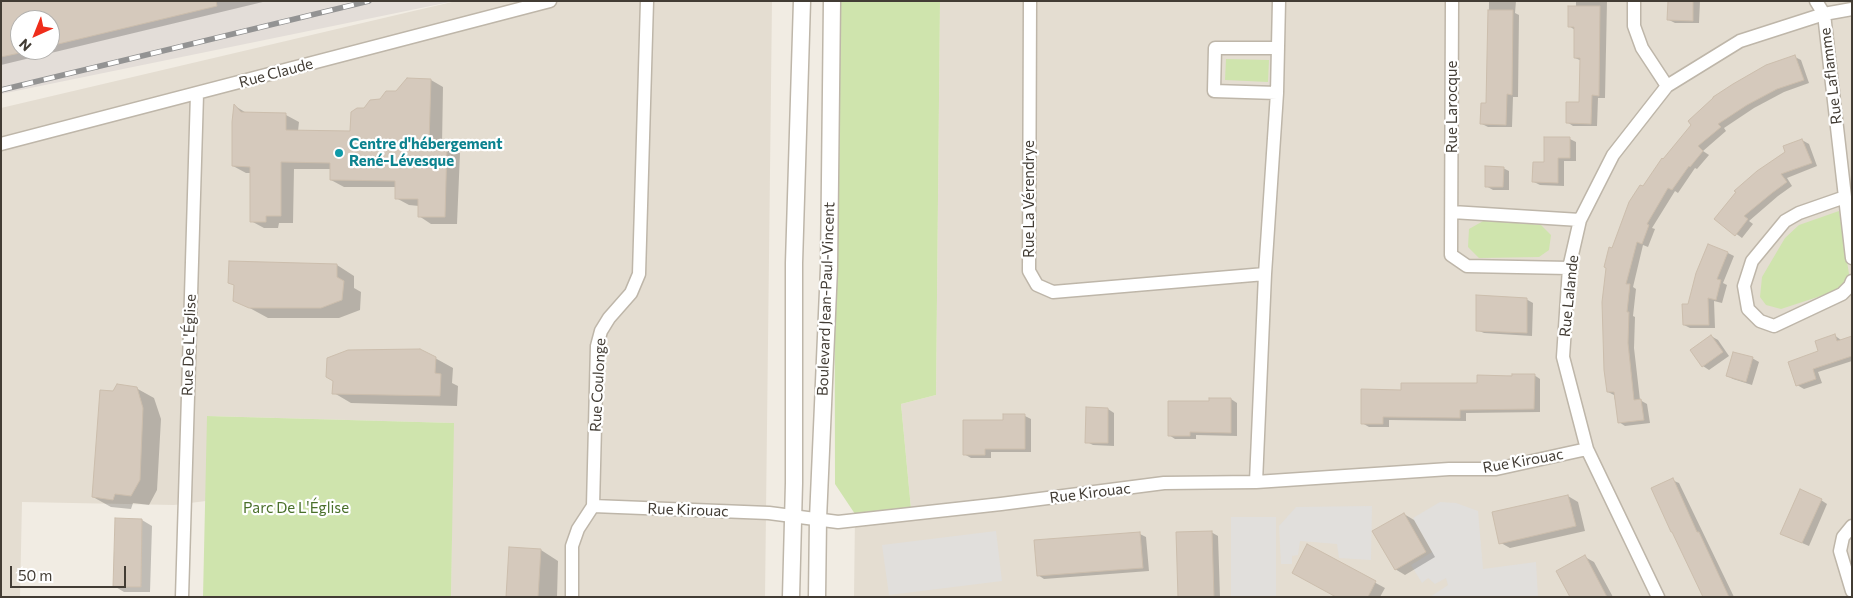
<!DOCTYPE html>
<meta charset="utf-8">
<style>
body{margin:0}
#map{position:relative;width:1853px;height:598px;overflow:hidden;background:#f1ece3;font-family:Commissioner,sans-serif}
canvas{display:block}
.frame{position:absolute;inset:0;border:2px solid #423c34;pointer-events:none}
.north{position:absolute;left:10px;top:10px;width:50px;height:50px;box-sizing:border-box;background:#fff;border:1px solid #b3b1ae;border-radius:50%;rotate:224deg;font-size:14px;font-weight:700;line-height:20px;text-align:center;color:#423c34}
.north::after{content:'';display:block;margin:auto;width:18px;height:22px;background:#ef2d1b;clip-path:polygon(50% 0,100% 100%,50% 72%,0 100%)}
.scale{position:absolute;left:10px;top:566px;width:116px;height:22px;box-sizing:border-box;border:2px solid #423c34;border-top:0;padding-left:6px;font-size:15px;line-height:18px;white-space:nowrap;color:#423c34;-webkit-text-stroke:4px #fff;paint-order:stroke}
</style>
<div id="map">
<canvas width="1853" height="598"></canvas>
<div class="frame"></div>
<div class="north">N</div>
<div class="scale">50 m</div>
</div>
<script>
const ctx = document.querySelector('canvas').getContext('2d');
ctx.lineJoin = 'round';
function fill(path, color) { ctx.fillStyle = color; ctx.fill(path, 'evenodd'); }
const shape = rows => new Path2D(rows.map(r => 'M' + r).join(''));
function strokePath(path, color, width, dash) { ctx.strokeStyle = color; ctx.lineWidth = width; ctx.lineCap = dash ? 'butt' : 'round'; ctx.setLineDash(dash || []); ctx.stroke(path); }
function label(font, color, halo, rows, align = 'center') {
  ctx.font = font + ' Commissioner,sans-serif'; ctx.lineWidth = 4.5; ctx.setLineDash([]); ctx.textBaseline = 'middle'; ctx.strokeStyle = halo; ctx.fillStyle = color; for (const [text, x, y, turn = 0] of rows) {
    ctx.save(); ctx.translate(x, y); ctx.rotate((+turn || 0) * Math.PI / 180); ctx.textAlign = isNaN(turn) ? turn : align; if (halo) ctx.strokeText(text, 0, 0); ctx.fillText(text, 0, 0); ctx.restore();
  }
}
fill(shape([
 [456,1,772,1,765,597,451,597,453,423,208,416,206,501,174,505,22,502,20,597,1,597,1,108],
 [940,1,1852,1,1852,597,854,597,855,514,911,509,901,404,936,395]
]), '#e4ddd1');
fill(shape([
 [1,1,455,1,1,94],
 [20,20,50,20,50,50,20,50]
]), '#e3ddd8');
fill(shape([
 [834,1,940,1,936,395,901,404,911,509,855,514,835,484],
 [1226,59,1269,60,1268,82,1225,80],
 [1839,211,1849,274,1847,283,1839,290,1781,309,1766,305,1760,297,1762,277,1785,238,1799,225],
 [1485,220,1541,225,1551,235,1549,250,1539,257,1479,258,1468,247,1469,229],
 [207,416,454,423,451,597,203,597]
]), '#cfe4ad');
fill(shape([
 [1440,502,1456,503,1478,511,1483,569,1536,562,1538,597,1430,597,1448,585,1446,578,1435,584,1428,578,1422,583,1411,565,1432,552,1413,518],
 [1372,506,1371,560,1339,558,1337,544,1300,541,1298,555,1292,556,1292,564,1281,564,1279,526,1296,507],
 [1231,517,1276,517,1276,597,1231,597],
 [996,531,1002,581,889,595,882,545]
]), '#e1dfdc');
fill(shape([
 [1,1,267,1,1,65],
 [20,20,50,20,50,50,20,50],
 [1489,1,1516,1,1515,13,1519,15,1518,97,1513,97,1512,127,1488,127,1482,124,1488,105],
 [1576,1,1607,1,1605,98,1598,98,1597,126,1573,126,1567,122,1580,104,1582,61,1575,58,1575,30,1569,26,1576,7],
 [1669,1,1700,1,1699,23,1675,23,1669,20],
 [1795,57,1801,60,1809,83,1784,92,1754,108,1724,128,1726,131,1703,151,1709,155,1697,169,1695,168,1678,193,1675,191,1652,228,1655,229,1648,247,1643,245,1633,287,1636,289,1633,316,1635,317,1634,348,1640,400,1647,404,1650,423,1625,426,1619,422,1614,395,1608,392,1613,249,1643,188],
 [431,80,443,87,442,145,447,146,460,153,457,224,431,224,419,216,419,206,409,205,396,198,396,187,344,187,331,180,331,169,294,169,293,223,279,223,278,228,264,228,251,221,251,173,246,173,233,166,235,106,248,114,286,115,299,122,298,131,351,133,365,109,396,93],
 [1570,139,1576,142,1576,161,1564,161,1564,186,1540,185,1534,182],
 [1802,140,1809,144,1817,166,1787,178,1792,186,1778,196,1749,221,1753,224,1742,238,1716,219],
 [1503,168,1509,171,1509,190,1493,190,1486,186],
 [1728,253,1734,256,1723,283,1727,285,1722,303,1714,301,1715,328,1690,328,1684,325,1689,305],
 [337,265,354,276,354,288,361,292,360,310,339,318,268,318,235,300],
 [1526,299,1533,303,1532,336,1484,333,1477,330],
 [1834,335,1841,340,1852,337,1852,361,1818,372,1822,383,1804,389,1797,385],
 [1711,336,1718,340,1729,356,1709,370,1703,366],
 [435,358,453,368,452,383,458,386,457,406,351,403,334,393],
 [1752,358,1759,362,1752,385,1733,379,1727,376],
 [1534,375,1540,379,1540,412,1466,413,1466,421,1389,420,1389,427,1369,427,1362,423,1402,391,1478,385,1478,377],
 [136,388,154,398,161,419,157,490,149,505,133,503,131,509,111,507,93,497,113,392],
 [1231,399,1237,403,1237,436,1196,435,1196,439,1175,439,1169,435,1210,402],
 [1108,409,1114,413,1114,446,1093,445,1087,442],
 [1004,415,1025,416,1031,419,1031,452,991,452,991,458,971,458,964,454,1004,421],
 [1672,480,1679,483,1734,597,1705,597],
 [1568,496,1578,502,1585,531,1510,548,1501,543],
 [1821,500,1827,504,1809,546,1788,537],
 [1404,514,1414,520,1435,557,1405,575,1395,569],
 [116,520,142,520,152,526,150,592,124,592,114,586],
 [1211,532,1218,536,1220,597,1179,597],
 [1140,534,1146,537,1149,571,1044,579,1038,575],
 [1307,546,1385,588,1380,597,1338,597],
 [541,550,558,561,557,597,508,597],
 [1585,557,1594,562,1613,597,1572,597]
]), '#0003');
const building = shape([
 [1,1,216,1,217,6,50,46,50,20,20,20,20,53,1,57,1,1],
 [1668,1,1693,1,1693,21,1667,20,1668,1],
 [1568,6,1600,6,1599,96,1592,95,1591,124,1566,123,1566,102,1579,102,1580,58,1574,58,1574,27,1568,27,1568,6],
 [1488,10,1513,10,1512,95,1507,94,1506,125,1480,124,1481,103,1486,103,1488,10],
 [1795,55,1804,80,1777,89,1747,105,1718,124,1721,127,1698,146,1703,151,1690,167,1689,166,1672,190,1668,188,1647,224,1649,225,1642,244,1637,242,1626,284,1630,284,1627,312,1629,312,1628,343,1634,400,1641,399,1644,420,1618,423,1614,392,1607,392,1604,370,1602,302,1606,268,1604,267,1609,247,1612,248,1629,202,1640,185,1643,186,1662,158,1663,159,1691,125,1688,121,1713,98,1713,97,1733,84,1766,65,1795,55],
 [407,78,431,79,429,144,447,144,445,217,418,217,418,199,395,199,395,181,330,180,330,163,281,162,281,216,266,216,266,222,250,222,250,167,232,166,232,122,234,104,241,112,286,113,286,130,350,131,351,112,357,108,364,108,370,100,380,99,386,91,396,91,407,78],
 [1544,137,1570,137,1570,158,1558,158,1558,183,1532,182,1533,162,1544,162,1544,137],
 [1802,139,1812,163,1781,174,1787,182,1772,193,1744,216,1748,219,1735,236,1714,219,1736,192,1734,191,1757,171,1785,152,1783,146,1802,139],
 [1485,166,1504,167,1503,187,1485,187,1485,166],
 [1708,244,1728,252,1717,279,1721,280,1716,300,1708,298,1709,325,1683,325,1682,304,1688,304,1696,273,1708,244],
 [229,261,337,264,337,277,344,281,342,300,321,308,249,308,233,301,234,285,228,283,229,261],
 [1476,295,1527,298,1527,333,1476,331,1476,295],
 [1835,334,1837,341,1852,336,1852,356,1813,369,1816,379,1796,386,1788,362,1818,351,1815,341,1835,334],
 [1711,335,1723,352,1702,367,1690,350,1711,335],
 [420,349,436,357,435,373,441,374,440,396,332,394,333,381,326,377,327,358,348,350,420,349],
 [1733,352,1753,357,1746,382,1726,376,1733,352],
 [1512,374,1535,374,1534,409,1460,410,1460,418,1383,417,1383,424,1361,424,1361,389,1401,390,1401,383,1477,383,1477,375,1512,376,1512,374],
 [117,384,137,387,143,408,140,480,131,496,115,494,113,500,92,497,100,390,113,391,117,384],
 [1209,398,1231,398,1231,433,1190,432,1190,436,1168,436,1168,401,1209,401,1209,398],
 [1086,407,1108,408,1108,443,1085,443,1086,407],
 [1003,414,1025,414,1025,449,985,449,985,455,963,455,963,420,1003,420,1003,414],
 [1673,478,1697,532,1699,532,1729,597,1703,597,1672,532,1671,532,1651,488,1673,478],
 [1800,489,1822,499,1802,543,1780,534,1800,489],
 [1568,495,1576,526,1499,544,1492,512,1568,495],
 [1404,513,1426,552,1395,570,1372,531,1404,513],
 [115,518,142,519,141,587,113,587,115,518],
 [1212,531,1214,597,1178,597,1176,532,1212,531],
 [1140,532,1143,568,1037,576,1034,540,1140,532],
 [1307,544,1376,581,1368,597,1336,597,1292,573,1307,544],
 [509,547,541,549,538,597,506,597,509,547],
 [1585,555,1607,597,1570,597,1556,571,1585,555]
]);
fill(building, '#d5c9bc');
strokePath(building, '#ccbead', 1);
const minor = shape([
 [1030,1,1029,271,1037,285,1053,292,1265,274],
 [1452,1,1451,255,1467,266,1569,268],
 [1634,1,1634,26,1642,48,1667,86],
 [1816,1,1824,14,1852,258],
 [1277,93,1214,91,1215,48,1278,48],
 [1,144,550,1],
 [1845,197,1799,213,1785,221,1752,261,1744,286,1748,309,1760,321,1774,326,1842,294,1850,286,1852,281],
 [1452,212,1580,220],
 [1256,482,1265,274,1277,93,1279,1],
 [593,506,769,513,838,522,1001,504,1164,483,1256,482,1449,469,1496,469,1587,449],
 [1852,526,1843,537,1840,551,1852,591],
 [182,597,197,94],
 [572,597,572,546,578,529,593,506,597,346,601,331,609,318,631,293,639,274,647,1],
 [1658,597,1587,449,1563,357,1569,268,1580,220,1613,155,1667,86,1740,41,1824,14,1852,9]
]);
const tertiary = shape([
 [791,597,794,483,794,263,802,1],
 [817,597,818,519,829,268,832,1]
]);
strokePath(minor, '#beb6a9', 15);
strokePath(tertiary, '#beb6a9', 19);
strokePath(minor, '#fff', 12);
strokePath(tertiary, '#fff', 16);
const rail = shape([
 [1,90,369,1]
]);
strokePath(rail, '#939393', 5.5);
strokePath(rail, '#fff', 4, [11]);
for (const [x, y, r, color] of [
 [339,153,5,"#0f9aa8"]
]) { const dot = new Path2D(); dot.arc(x, y, r, 0, 2 * Math.PI); ctx.fillStyle = color; ctx.fill(dot); strokePath(dot, '#fff', 2); }
label('15px', '#423c34', '#fff', [
 ["Rue Claude",276,73,-15],
 ["Rue Laflamme",1831,76,-97],
 ["Rue Larocque",1452,107,-90],
 ["Rue La Vérendrye",1029,199,-90],
 ["Rue Lalande",1569,296,-84],
 ["Boulevard Jean-Paul-Vincent",826,299,-88],
 ["Rue De L'Église",189,345,-88],
 ["Rue Coulonge",598,385,-87],
 ["Rue Kirouac",1523,461,-10],
 ["Rue Kirouac",1090,493,-7],
 ["Rue Kirouac",688,510,2]
]);
label('bold 15px', '#0d838f', '#fff', [
 ["Centre d'hébergement",349,144],
 ["René-Lévesque",349,161]
], 'left');
label('15px', '#4a702b', '#fff', [
 ["Parc De L'Église",296,508]
]);
</script>
